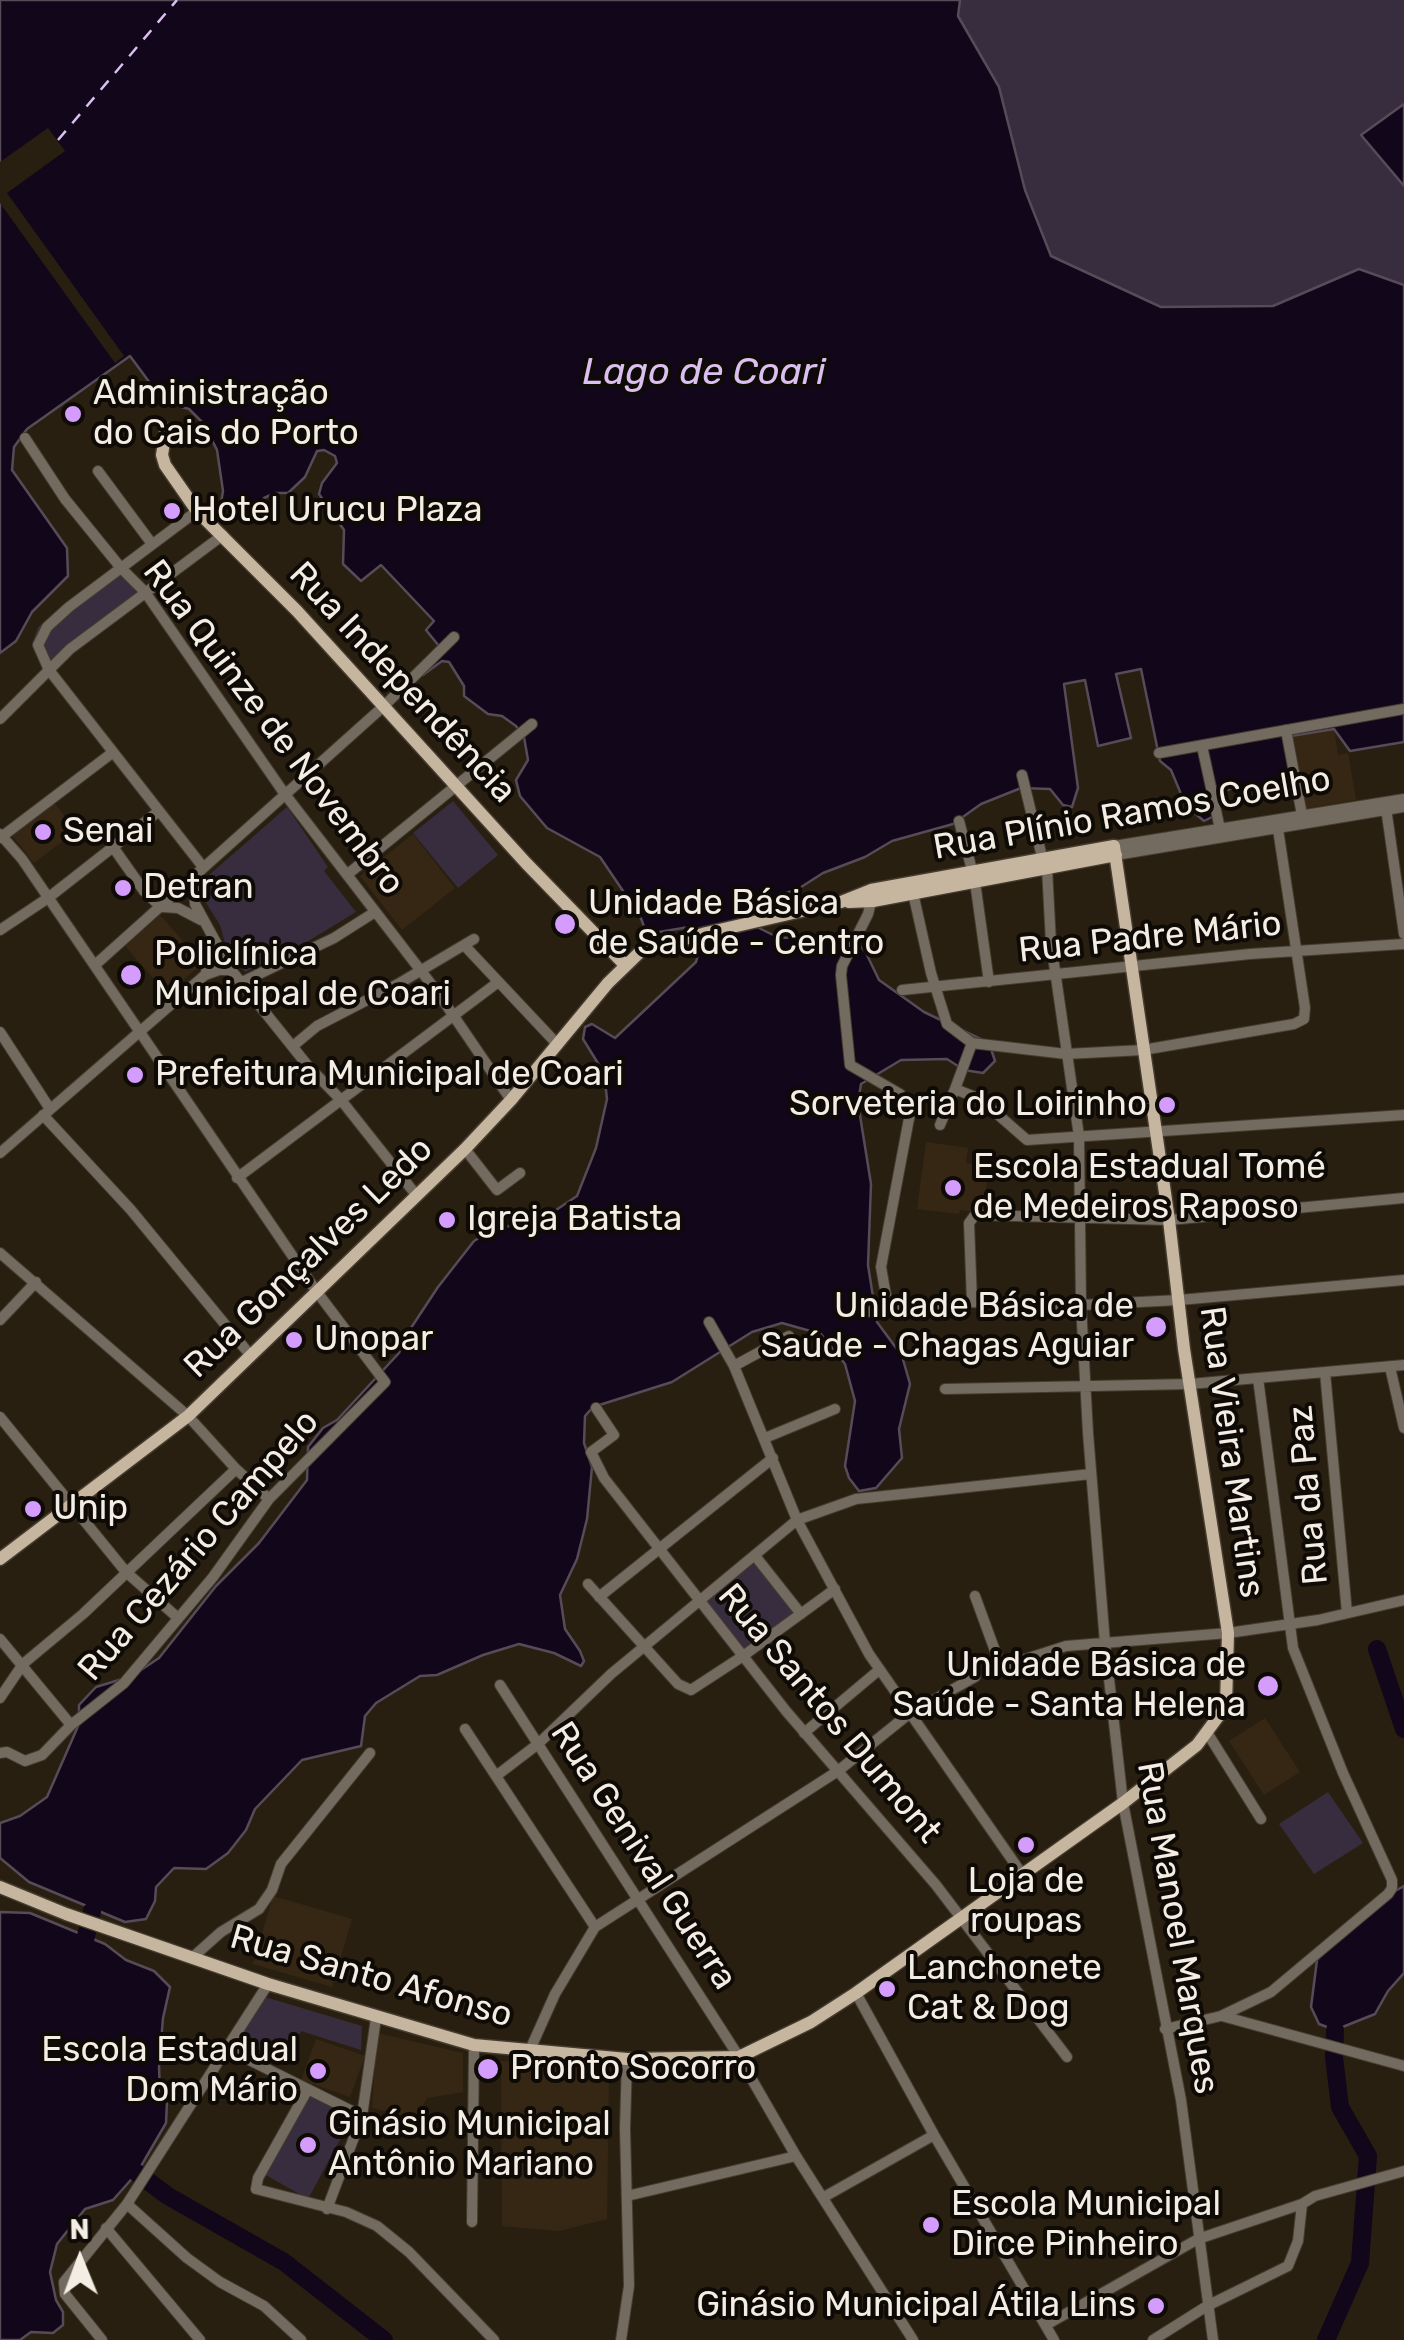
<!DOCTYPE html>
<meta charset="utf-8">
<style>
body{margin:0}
#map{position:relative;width:1404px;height:2340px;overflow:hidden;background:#291f11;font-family:Rubik,sans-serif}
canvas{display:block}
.north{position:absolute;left:30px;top:2210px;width:100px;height:100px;-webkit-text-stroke:8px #0e0a05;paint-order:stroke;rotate:359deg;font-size:28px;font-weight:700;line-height:40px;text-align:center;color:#f4ede4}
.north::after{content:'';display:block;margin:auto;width:35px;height:45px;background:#f4ede4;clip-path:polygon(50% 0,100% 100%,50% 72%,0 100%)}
</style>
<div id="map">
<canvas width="1404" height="2340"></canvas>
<div class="north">N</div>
</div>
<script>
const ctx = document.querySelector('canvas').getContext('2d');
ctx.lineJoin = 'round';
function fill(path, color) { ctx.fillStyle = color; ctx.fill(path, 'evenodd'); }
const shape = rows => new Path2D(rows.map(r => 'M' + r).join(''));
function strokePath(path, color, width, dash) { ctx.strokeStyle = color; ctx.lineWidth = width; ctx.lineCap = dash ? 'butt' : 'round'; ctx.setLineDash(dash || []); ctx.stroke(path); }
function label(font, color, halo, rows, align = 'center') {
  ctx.font = font + ' Rubik,sans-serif'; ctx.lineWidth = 8; ctx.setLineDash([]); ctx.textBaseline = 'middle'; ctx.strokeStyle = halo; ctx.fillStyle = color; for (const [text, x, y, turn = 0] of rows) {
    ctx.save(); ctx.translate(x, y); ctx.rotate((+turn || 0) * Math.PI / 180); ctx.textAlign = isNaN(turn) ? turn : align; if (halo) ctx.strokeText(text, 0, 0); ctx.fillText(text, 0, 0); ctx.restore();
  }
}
fill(shape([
 [1334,729,1338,755,1348,753,1356,800,1303,809,1290,737],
 [53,801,76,831,34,863,11,834],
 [413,834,455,888,402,930,360,876],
 [160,915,203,963,167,994,125,946],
 [926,1142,968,1148,966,1163,989,1166,983,1213,960,1210,959,1214,917,1209],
 [1265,1718,1300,1772,1264,1795,1229,1741],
 [273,1896,352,1919,332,1987,253,1964],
 [377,2033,463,2053,463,2092,427,2098,416,2118,372,2108],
 [316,2039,365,2056,350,2097,301,2080],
 [478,2059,609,2069,607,2219,559,2231,502,2226,501,2066,498,2079,476,2076]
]), '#352714');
fill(shape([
 [960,0,1404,0,1404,104,1361,135,1404,186,1404,285,1359,269,1273,306,1160,307,1051,256,958,16],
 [115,565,137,593,51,661,40,662,32,644,38,627],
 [453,801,498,855,458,888,413,833],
 [287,807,328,867,324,871,356,912,310,940,245,972,226,947,220,925,203,898,204,885,209,875],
 [755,1562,797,1614,744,1652,705,1601],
 [1328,1792,1363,1843,1314,1874,1279,1824],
 [265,1997,362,2026,361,2050,301,2031,286,2064,236,2037],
 [309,2092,353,2116,308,2199,264,2174]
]), '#372d3e');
const water = shape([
 [0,0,960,0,958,16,999,87,1025,190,1051,256,1161,307,1273,306,1359,269,1404,285,1404,742,1350,751,1334,729,1291,736,1297,775,1268,788,1236,786,1222,793,1214,816,1204,821,1186,806,1171,770,1160,761,1141,669,1116,674,1131,738,1098,746,1085,680,1064,684,1078,788,1072,807,1063,805,1050,789,1021,788,981,804,953,824,892,841,865,857,823,873,798,889,762,901,754,913,759,928,779,938,851,935,866,953,879,980,924,1012,989,1043,995,1061,983,1073,964,1070,947,1059,901,1060,861,1084,858,1103,871,1184,868,1265,877,1322,902,1356,910,1384,899,1429,902,1458,876,1488,859,1491,849,1478,845,1466,855,1401,845,1364,821,1334,782,1323,752,1332,672,1382,593,1407,585,1416,584,1443,592,1467,587,1519,577,1559,560,1595,565,1629,580,1651,584,1661,581,1666,554,1653,519,1644,483,1655,437,1675,420,1676,376,1703,365,1716,361,1746,302,1760,255,1809,246,1830,228,1853,206,1869,174,1868,156,1887,155,1901,146,1919,125,1922,29,1882,0,1858,0,1823,20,1816,47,1797,79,1724,79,1705,96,1687,132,1676,159,1658,216,1586,259,1543,307,1480,308,1447,323,1428,337,1420,399,1353,405,1337,438,1287,474,1241,492,1230,544,1218,577,1196,596,1148,607,1099,604,1073,583,1039,585,1027,592,1024,615,1038,696,962,703,937,695,926,647,934,640,916,600,857,547,828,520,796,516,780,528,760,524,737,516,726,502,716,488,714,464,696,464,686,449,662,442,661,423,675,419,671,439,646,426,630,434,621,381,565,361,581,343,564,344,530,319,494,322,483,337,463,335,456,324,450,317,451,305,477,288,493,275,493,264,498,257,506,230,509,221,503,223,491,217,450,204,424,189,409,164,402,130,356,27,429,14,447,12,470,67,548,68,576,32,612,16,641,0,653,0,0],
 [1404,104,1404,186,1361,135,1404,104],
 [1404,1886,1404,1973,1388,1991,1375,2014,1335,2030,1319,2024,1311,2007,1317,1960,1363,1909,1404,1886],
 [0,1912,30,1913,105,1944,126,1960,154,1971,170,1987,163,2018,159,2067,160,2091,167,2101,166,2123,137,2173,113,2200,85,2209,57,2244,50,2272,56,2300,63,2312,63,2325,53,2333,31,2332,20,2340,0,2340,0,1912]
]);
fill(water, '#12061a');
strokePath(water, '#564b57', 2.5);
fill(shape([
 [48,128,65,151,7,193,124,356,115,363,0,203,0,162]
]), '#291f11');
strokePath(shape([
 [1377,1649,1404,1729],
 [81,1957,92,1911],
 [137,2173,168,2196,284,2262,384,2340],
 [1326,2340,1360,2263,1368,2156,1340,2107,1334,2057,1335,2030]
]), '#12061a', 18);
strokePath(shape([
 [58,140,177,0]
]), '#dbbff0', 2.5, [12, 10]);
const minor = shape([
 [25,438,65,499,121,568,145,592,284,793,438,993,511,1100],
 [98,471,152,544],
 [197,511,69,607,47,627,38,645,49,670,203,867],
 [0,719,70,649,223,535],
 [1286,730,1302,815],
 [1202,746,1220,829],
 [1159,753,1404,709],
 [1022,775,1042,857],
 [1386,808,1404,934],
 [959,821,972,870],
 [0,834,22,859,317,1292,385,1382,269,1499,213,1577,124,1683,71,1725,42,1755,25,1761,7,1752,0,1753],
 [0,838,112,753],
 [1114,846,1404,799],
 [113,847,144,891,161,907],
 [1116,855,1404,807],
 [1047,868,1051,943,1079,1136,1081,1305,1088,1433,1105,1643,1123,1803,1181,2100,1213,2340],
 [348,874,532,724],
 [193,878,195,904,231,970,308,1066,341,1100,417,1196],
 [975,882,989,982],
 [913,893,931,973,947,1024,972,1043,1066,1054,1143,1050,1294,1024,1304,1019,1305,1008,1278,829],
 [872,898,868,914,842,966,841,975,850,1065,900,1094,911,1108,881,1267,888,1307],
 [162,907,178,908,201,920],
 [0,930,48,898,159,811],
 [464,945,558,1045],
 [95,965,385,705,454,637],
 [205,975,216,945],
 [240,983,334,938,375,912],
 [902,990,1250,954,1404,944],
 [0,1032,50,1109],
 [972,1043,955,1089,980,1099,1027,1140,1404,1115],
 [293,1046,317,1026,398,984,474,939],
 [43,1115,131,1210,251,1356],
 [940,1125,955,1089],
 [465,1149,497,1190,520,1173],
 [0,1153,205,975,219,970,231,970],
 [237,1178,497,983],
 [0,1253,188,1416,236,1469,269,1499],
 [972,1302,969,1223,975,1215,1169,1220,1404,1198],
 [867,1312,888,1307,972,1302,1081,1305,1179,1300,1404,1280],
 [0,1320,36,1282],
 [709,1322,734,1366,797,1520,869,1654,1022,1874],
 [734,1366,789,1336],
 [1390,1367,1404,1428],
 [1325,1372,1347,1613],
 [945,1389,1190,1384,1404,1365],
 [596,1408,614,1435,591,1452,604,1478,786,1711,936,1885,1067,2057],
 [0,1417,126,1572,178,1618],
 [765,1438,835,1409],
 [756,1557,801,1614],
 [588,1584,678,1684,691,1690,743,1656,835,1589],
 [975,1596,1001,1667,1066,1646,1228,1633,1318,1620,1404,1600],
 [599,1597,773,1458],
 [0,1639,71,1725],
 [500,1685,739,2057,796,2156,913,2340],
 [0,1698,23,1664,83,1614,236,1469],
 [465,1729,595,1927],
 [804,1733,879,1670],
 [1208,1734,1261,1819],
 [496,1776,538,1744,611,1674,797,1520,856,1499,1091,1474],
 [193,1957,221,1932,259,1909,272,1890,281,1864,370,1753],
 [856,1993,934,2135,1054,2340],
 [1222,2016,1404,2066],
 [1165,2029,1221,2016,1271,1992,1388,1894,1392,1888,1392,1880,1343,1773,1293,1648,1258,1378],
 [227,2049,362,2116],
 [529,2052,555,1994,595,1927,838,1771,910,1713,975,1677],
 [308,2089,258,2178,256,2189,346,2212,377,2226,409,2252,494,2340],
 [627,2196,796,2156],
 [824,2197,934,2135],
 [127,2204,187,2258,220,2282,264,2306,301,2340],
 [327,2209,362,2116,376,2018],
 [472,2222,474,2045],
 [106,2228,200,2340],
 [1046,2325,1198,2239,1302,2204,1315,2196,1404,2171],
 [102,2340,65,2294,64,2282,127,2204,268,1984],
 [621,2340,629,2286,625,2129,627,2059],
 [1153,2340,1207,2306,1288,2266,1298,2241,1302,2204]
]);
const major = shape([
 [166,429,162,455,165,465,197,511,297,611,526,863,625,965],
 [849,902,873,901,1116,855],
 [0,1559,188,1416,465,1149,511,1100,608,983,640,952,706,933,841,902,871,890,1114,846,1169,1220,1184,1349,1228,1633,1226,1706,1197,1745,1123,1803,856,1993,811,2022,739,2057,627,2059,474,2045,268,1984,66,1914,0,1887]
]);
strokePath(minor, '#453c2f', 12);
strokePath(major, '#453c2f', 15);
strokePath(minor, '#736b60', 10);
strokePath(major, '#c7b69f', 12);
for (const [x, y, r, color] of [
 [73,414,10,"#d49cfc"],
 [172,511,10,"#d49cfc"],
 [43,832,10,"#d49cfc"],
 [123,888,10,"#d49cfc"],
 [565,924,12,"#d49cfc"],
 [131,975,12,"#d49cfc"],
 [135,1075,10,"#d49cfc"],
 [1167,1105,10,"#d49cfc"],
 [953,1188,10,"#d49cfc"],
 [447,1220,10,"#d49cfc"],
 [1156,1327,12,"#d49cfc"],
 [294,1340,10,"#d49cfc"],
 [33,1509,10,"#d49cfc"],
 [1268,1686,12,"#d49cfc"],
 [1026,1845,10,"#d49cfc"],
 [887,1989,10,"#d49cfc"],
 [488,2069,12,"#d49cfc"],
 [318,2071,10,"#d49cfc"],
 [308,2145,10,"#d49cfc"],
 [931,2225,10,"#d49cfc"],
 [1156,2306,10,"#d49cfc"]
]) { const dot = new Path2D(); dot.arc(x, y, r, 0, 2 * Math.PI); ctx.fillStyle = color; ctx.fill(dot); strokePath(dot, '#0e0a05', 4); }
label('35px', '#f4ede4', '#0e0a05', [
 ["Administração",93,394],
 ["do Cais do Porto",93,434],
 ["Hotel Urucu Plaza",192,511],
 ["Senai",63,832],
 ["Detran",143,888],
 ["Unidade Básica",588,904],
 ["de Saúde - Centro",588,944],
 ["Policlínica",154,955],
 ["Municipal de Coari",154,995],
 ["Prefeitura Municipal de Coari",155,1075],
 ["Sorveteria do Loirinho",1147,1105,"right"],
 ["Escola Estadual Tomé",973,1168],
 ["de Medeiros Raposo",973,1208],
 ["Igreja Batista",467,1220],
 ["Unidade Básica de",1134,1307,"right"],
 ["Saúde - Chagas Aguiar",1134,1347,"right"],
 ["Unopar",314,1340],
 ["Unip",53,1509],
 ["Unidade Básica de",1246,1666,"right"],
 ["Saúde - Santa Helena",1246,1706,"right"],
 ["Loja de",1026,1882,"center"],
 ["roupas",1026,1922,"center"],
 ["Lanchonete",907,1969],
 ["Cat & Dog",907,2009],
 ["Escola Estadual",298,2051,"right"],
 ["Dom Mário",298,2091,"right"],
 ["Pronto Socorro",510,2069],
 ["Ginásio Municipal",328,2125],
 ["Antônio Mariano",328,2165],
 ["Escola Municipal",951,2205],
 ["Dirce Pinheiro",951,2245],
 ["Ginásio Municipal Átila Lins",1136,2306,"right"]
], 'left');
label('35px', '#f4ede4', '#0e0a05', [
 ["Rua Independência",402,683,47],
 ["Rua Quinze de Novembro",273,728,53],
 ["Rua Plínio Ramos Coelho",1132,814,-10],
 ["Rua Padre Mário",1150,938,-6],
 ["Rua Gonçalves Ledo",309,1258,-44],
 ["Rua Vieira Martins",1231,1452,82],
 ["Rua da Paz",1309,1495,-95],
 ["Rua Cezário Campelo",199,1546,-49],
 ["Rua Santos Dumont",829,1714,50],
 ["Rua Genival Guerra",643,1856,57],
 ["Rua Manoel Marques",1177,1928,80],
 ["Rua Santo Afonso",371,1977,16]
]);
label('italic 38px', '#dbbff0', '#0e0a05', [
 ["Lago de Coari",704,373]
]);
</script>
